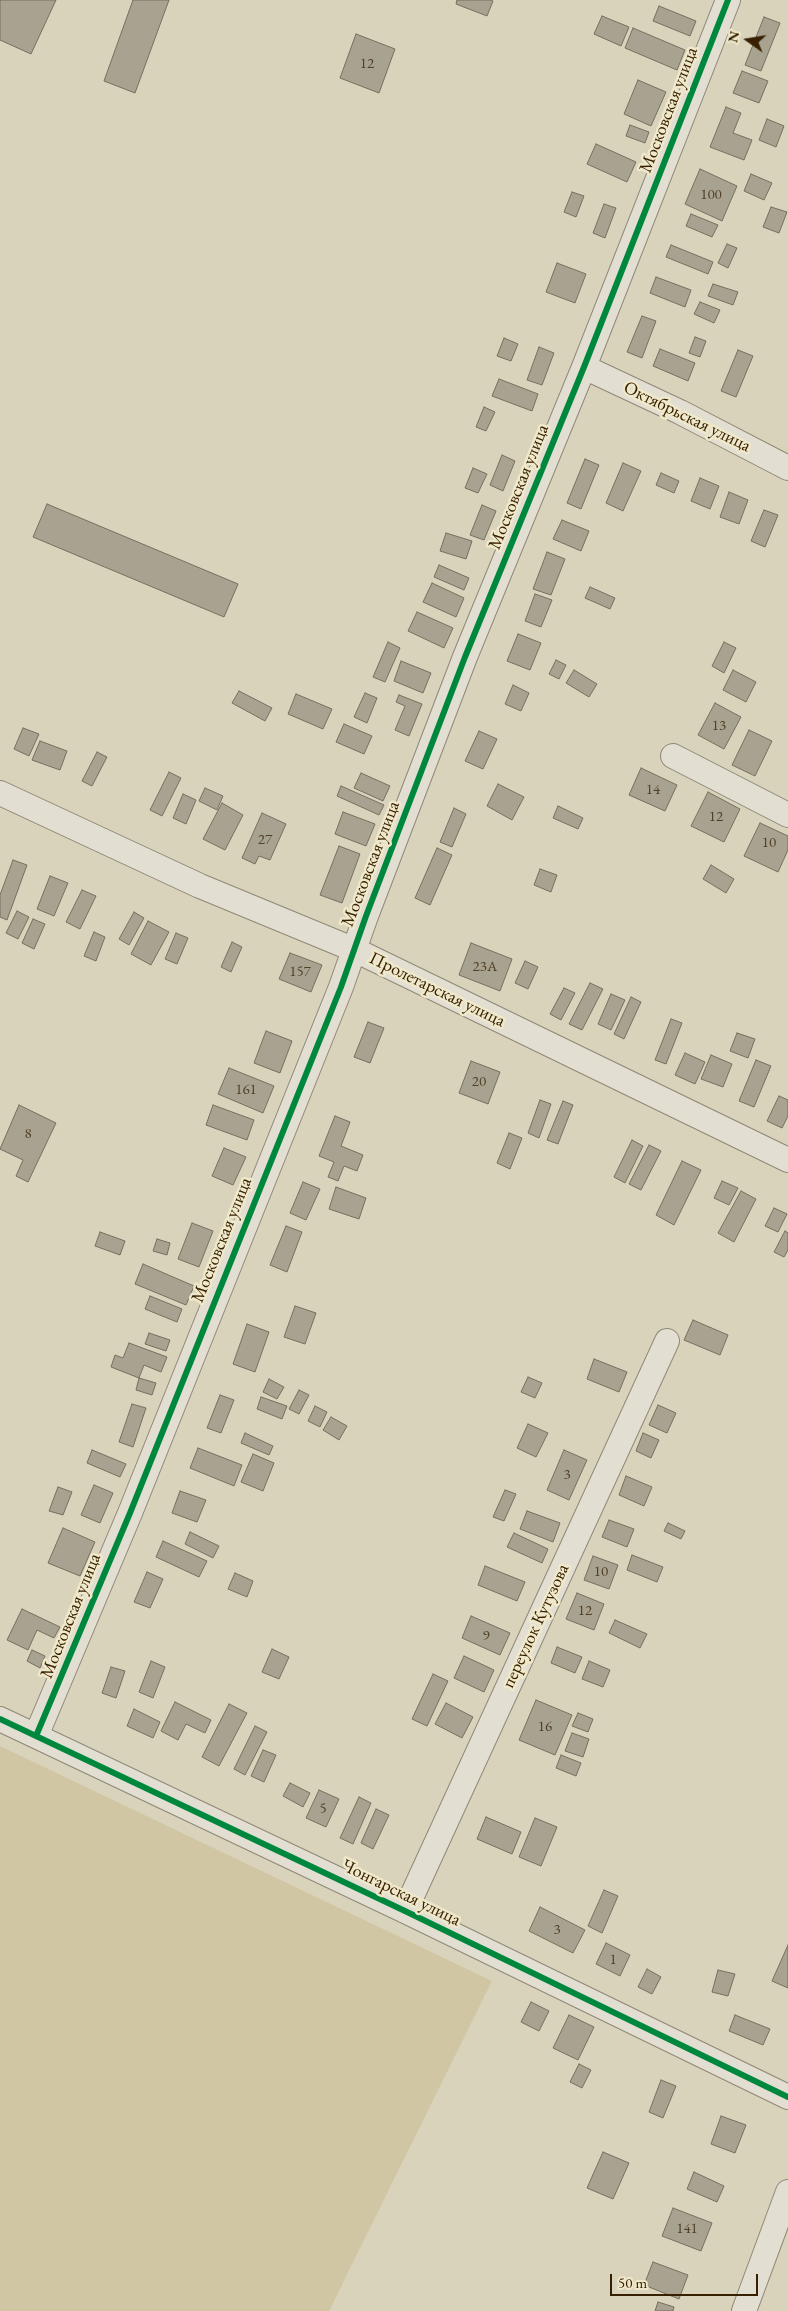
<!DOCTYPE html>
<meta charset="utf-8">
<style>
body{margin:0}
#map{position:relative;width:788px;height:2311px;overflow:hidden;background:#dad3bb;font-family:"EB Garamond",serif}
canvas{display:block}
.north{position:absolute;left:723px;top:15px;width:50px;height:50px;-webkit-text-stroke:4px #efe8ca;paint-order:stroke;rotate:283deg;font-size:14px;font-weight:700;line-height:20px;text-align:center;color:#362001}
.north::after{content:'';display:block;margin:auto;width:18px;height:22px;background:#362001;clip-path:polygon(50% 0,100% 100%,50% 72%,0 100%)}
.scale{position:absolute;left:610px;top:2274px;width:148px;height:22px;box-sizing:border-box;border:2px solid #362001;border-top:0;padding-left:6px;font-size:15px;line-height:18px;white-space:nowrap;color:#362001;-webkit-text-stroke:4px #efe8ca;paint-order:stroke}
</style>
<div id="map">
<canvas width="788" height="2311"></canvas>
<div class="north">N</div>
<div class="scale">50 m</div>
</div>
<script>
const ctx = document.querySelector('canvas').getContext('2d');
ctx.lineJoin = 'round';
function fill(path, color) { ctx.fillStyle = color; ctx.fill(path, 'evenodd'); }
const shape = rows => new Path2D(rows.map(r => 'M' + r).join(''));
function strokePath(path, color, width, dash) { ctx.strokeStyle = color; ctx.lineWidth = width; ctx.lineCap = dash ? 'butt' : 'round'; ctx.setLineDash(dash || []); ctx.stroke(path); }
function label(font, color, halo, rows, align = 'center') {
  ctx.font = font + ' "EB Garamond",serif'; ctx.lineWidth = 5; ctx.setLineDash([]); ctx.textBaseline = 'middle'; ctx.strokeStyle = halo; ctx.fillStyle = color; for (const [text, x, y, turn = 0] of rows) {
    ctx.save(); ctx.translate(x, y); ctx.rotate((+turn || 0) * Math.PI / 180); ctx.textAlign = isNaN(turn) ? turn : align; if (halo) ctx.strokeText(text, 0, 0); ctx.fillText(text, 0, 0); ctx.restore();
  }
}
fill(shape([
 [0,1746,492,1981,329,2311,0,2311]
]), '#d1c6a4');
const building = shape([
 [0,0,56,0,31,54,0,40,0,0],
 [133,0,169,0,135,93,104,81,133,0],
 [457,0,491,0,493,1,487,16,456,4,457,0],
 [659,6,696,21,690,36,653,21,659,6],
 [602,16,629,27,621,46,594,34,602,16],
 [764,17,780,23,761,71,745,65,764,17],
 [633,28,685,50,677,70,625,48,633,28],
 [356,34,395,49,379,93,340,78,356,34],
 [742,71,768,81,759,103,733,93,742,71],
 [638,80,666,92,651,126,624,114,638,80],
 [726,107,741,113,733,133,752,140,744,160,710,147,726,107],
 [767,119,784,126,776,147,759,140,767,119],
 [630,125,649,132,645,143,626,136,630,125],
 [596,144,636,162,627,182,587,164,596,144],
 [700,169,737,186,722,221,685,204,700,169],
 [751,174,772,183,764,200,744,191,751,174],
 [572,192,584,196,576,217,564,212,572,192],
 [604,204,616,208,605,238,593,233,604,204],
 [771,207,787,212,779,233,763,227,771,207],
 [691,214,718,225,712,237,686,226,691,214],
 [727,244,737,248,728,268,718,263,727,244],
 [671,245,713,262,708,274,666,257,671,245],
 [557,263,586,274,575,303,546,292,557,263],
 [656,277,691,290,685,307,650,293,656,277],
 [713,284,738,292,733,305,708,296,713,284],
 [700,302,720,310,714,323,694,314,700,302],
 [642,316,656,321,642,358,627,352,642,316],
 [695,337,706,341,700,357,689,353,695,337],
 [504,338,518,344,511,361,497,356,504,338],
 [539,347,554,353,542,385,527,380,539,347],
 [660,349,695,363,688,381,653,366,660,349],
 [738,350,753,356,736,397,721,391,738,350],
 [499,379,538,394,532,411,492,396,499,379],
 [484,407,495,412,486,431,476,427,484,407],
 [502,455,515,461,503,491,490,485,502,455],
 [585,459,599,465,581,509,567,503,585,459],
 [623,463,641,471,623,511,606,503,623,463],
 [473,468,487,474,478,493,465,488,473,468],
 [661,473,679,481,674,493,656,485,661,473],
 [700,478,719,486,710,509,691,501,700,478],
 [729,492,748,500,739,524,720,517,729,492],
 [47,504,238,584,224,617,33,537,47,504],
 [482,505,496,511,484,540,470,535,482,505],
 [764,510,778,515,765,547,751,541,764,510],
 [562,520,589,531,581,551,553,539,562,520],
 [446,533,472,541,466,559,440,551,446,533],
 [547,552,565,559,551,595,533,589,547,552],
 [439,565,469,578,464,590,434,577,439,565],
 [432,583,464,598,456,617,423,602,432,583],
 [590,587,615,598,610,609,585,598,590,587],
 [535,594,552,600,541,627,525,621,535,594],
 [417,612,453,628,444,648,408,631,417,612],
 [518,634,541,643,530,670,507,661,518,634],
 [388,642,400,648,385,682,373,677,388,642],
 [724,642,736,648,724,673,712,666,724,642],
 [556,660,566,665,559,679,549,674,556,660],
 [401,661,431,673,423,693,394,681,401,661],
 [574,670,597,684,589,697,566,683,574,670],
 [733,670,756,682,746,702,723,690,733,670],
 [513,685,529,693,521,711,505,704,513,685],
 [239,691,272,708,265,721,232,703,239,691],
 [365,693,377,698,367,723,354,717,365,693],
 [296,694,332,709,323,729,288,714,296,694],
 [399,695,422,704,409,736,395,730,405,706,396,702,399,695],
 [715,703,741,717,724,749,698,735,715,703],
 [344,724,372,736,364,754,336,742,344,724],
 [23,728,39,734,29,756,14,749,23,728],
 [749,730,772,741,755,776,732,765,749,730],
 [479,731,497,739,483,769,465,761,479,731],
 [40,741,67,751,60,770,32,760,40,741],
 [97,752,107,757,92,786,82,781,97,752],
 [641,768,677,785,665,811,629,795,641,768],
 [169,772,181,778,162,816,150,810,169,772],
 [361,773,390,786,383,801,354,788,361,773],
 [498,784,524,797,512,820,487,806,498,784],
 [341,786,384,805,379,815,337,796,341,786],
 [205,788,223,796,217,810,199,801,205,788],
 [708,792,740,809,724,842,691,826,708,792],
 [183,794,196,800,186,824,173,818,183,794],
 [222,803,243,815,225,850,203,839,222,803],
 [558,806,583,818,578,829,553,818,558,806],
 [454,808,466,814,452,847,440,842,454,808],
 [343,812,375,824,366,846,335,834,343,812],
 [262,813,286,824,270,860,259,856,255,864,242,858,262,813],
 [760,823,788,836,788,850,778,872,744,856,760,823],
 [339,846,360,854,342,903,320,895,339,846],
 [437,848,452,855,430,905,415,898,437,848],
 [13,860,27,865,7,920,0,917,0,895,13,860],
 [711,865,734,879,726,893,703,879,711,865],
 [540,869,557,875,551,892,534,885,540,869],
 [50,876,68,883,54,916,37,909,50,876],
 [82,890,96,896,80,929,66,922,82,890],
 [17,911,29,917,18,939,6,933,17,911],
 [134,912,144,918,129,945,119,939,134,912],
 [33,919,45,924,34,949,22,943,33,919],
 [148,921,169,932,151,965,131,954,148,921],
 [94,932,105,937,96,961,84,956,94,932],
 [176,933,188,938,177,964,165,959,176,933],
 [232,942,242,947,231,972,221,967,232,942],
 [471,943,512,959,500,991,459,975,471,943],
 [290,953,322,965,311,992,279,979,290,953],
 [525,961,538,967,528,989,515,983,525,961],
 [590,983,603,989,582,1030,569,1024,590,983],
 [564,988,575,993,561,1020,550,1014,564,988],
 [611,994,625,1000,611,1030,598,1024,611,994],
 [631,997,641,1002,624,1039,614,1034,631,997],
 [671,1019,682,1023,666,1064,655,1060,671,1019],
 [368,1022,384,1028,370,1063,354,1057,368,1022],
 [266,1031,292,1041,280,1073,254,1063,266,1031],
 [737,1033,755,1039,748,1058,730,1051,737,1033],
 [685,1053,705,1062,695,1084,675,1075,685,1053],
 [711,1055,732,1064,723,1087,701,1079,711,1055],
 [756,1060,771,1066,754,1107,739,1101,756,1060],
 [471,1061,500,1072,488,1104,459,1093,471,1061],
 [229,1068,274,1086,263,1113,218,1094,229,1068],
 [779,1096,788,1100,788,1116,782,1128,767,1121,779,1096],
 [540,1100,551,1104,539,1138,528,1133,540,1100],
 [563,1101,573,1105,558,1144,547,1140,563,1101],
 [19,1105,56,1123,28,1182,16,1176,23,1160,0,1149,19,1105],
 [213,1105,254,1120,247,1140,206,1125,213,1105],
 [335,1116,350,1122,341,1146,363,1155,357,1171,344,1166,338,1181,328,1177,334,1162,319,1156,335,1116],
 [509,1133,522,1138,510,1169,497,1163,509,1133],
 [632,1140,643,1146,625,1183,614,1177,632,1140],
 [649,1145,661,1151,641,1190,629,1184,649,1145],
 [224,1148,246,1157,233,1185,212,1176,224,1148],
 [682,1161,701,1170,674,1225,656,1215,682,1161],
 [722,1181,738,1188,729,1205,714,1198,722,1181],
 [303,1182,320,1189,306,1220,290,1213,303,1182],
 [336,1187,366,1198,359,1219,329,1209,336,1187],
 [741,1191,756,1199,734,1242,718,1233,741,1191],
 [774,1208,787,1214,778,1232,765,1226,774,1208],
 [192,1223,213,1231,199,1267,178,1259,192,1223],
 [286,1226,302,1232,287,1272,270,1265,286,1226],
 [785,1231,788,1233,788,1250,784,1257,774,1252,785,1231],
 [100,1232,125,1241,120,1255,95,1246,100,1232],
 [157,1239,170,1243,167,1255,153,1251,157,1239],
 [143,1264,194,1286,186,1305,135,1284,143,1264],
 [150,1296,182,1309,177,1322,145,1309,150,1296],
 [295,1306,316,1313,305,1344,284,1337,295,1306],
 [693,1320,728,1335,720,1355,684,1340,693,1320],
 [247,1324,269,1332,255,1372,233,1364,247,1324],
 [149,1333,170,1340,166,1351,145,1344,149,1333],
 [129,1343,167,1357,161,1372,144,1365,139,1378,111,1367,115,1355,123,1358,129,1343],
 [594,1359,627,1372,619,1392,587,1379,594,1359],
 [528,1377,542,1383,535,1398,521,1392,528,1377],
 [139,1378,156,1383,152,1395,136,1390,139,1378],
 [269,1379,284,1387,277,1399,263,1392,269,1379],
 [299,1390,309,1395,299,1414,289,1409,299,1390],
 [220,1395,234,1400,221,1433,207,1428,220,1395],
 [261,1397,287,1406,282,1419,257,1409,261,1397],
 [132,1404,146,1408,133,1447,119,1442,132,1404],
 [658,1405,676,1413,667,1433,649,1425,658,1405],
 [315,1406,327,1412,320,1427,308,1421,315,1406],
 [331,1417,347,1426,339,1440,323,1430,331,1417],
 [528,1424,548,1433,536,1457,517,1448,528,1424],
 [245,1433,273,1446,269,1455,241,1443,245,1433],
 [643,1433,659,1440,651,1458,636,1451,643,1433],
 [198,1448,242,1465,234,1486,190,1468,198,1448],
 [92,1450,126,1464,120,1477,87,1463,92,1450],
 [564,1450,587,1460,569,1500,547,1490,564,1450],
 [253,1454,274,1463,263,1491,241,1482,253,1454],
 [626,1476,652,1487,644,1506,619,1495,626,1476],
 [94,1485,113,1493,100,1523,81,1515,94,1485],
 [58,1487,72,1492,63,1515,49,1511,58,1487],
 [505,1490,516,1494,504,1521,493,1517,505,1490],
 [180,1491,206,1500,197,1522,172,1513,180,1491],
 [527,1511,560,1523,553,1542,520,1529,527,1511],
 [609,1520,634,1529,627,1547,602,1537,609,1520],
 [668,1523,685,1531,681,1539,664,1531,668,1523],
 [63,1528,95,1542,80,1576,48,1563,63,1528],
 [190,1532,219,1546,213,1558,185,1544,190,1532],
 [514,1533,548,1549,542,1563,507,1547,514,1533],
 [163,1541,207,1561,199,1577,156,1557,163,1541],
 [632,1555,663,1567,657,1582,627,1570,632,1555],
 [593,1556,618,1565,609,1589,584,1580,593,1556],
 [485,1566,525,1582,517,1601,478,1585,485,1566],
 [147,1572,163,1579,150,1608,134,1602,147,1572],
 [235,1573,253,1581,247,1597,228,1589,235,1573],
 [577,1593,604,1604,594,1630,566,1619,577,1593],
 [22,1609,60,1627,54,1638,37,1630,28,1650,7,1640,22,1609],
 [471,1616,510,1633,500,1655,462,1638,471,1616],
 [615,1620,647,1634,640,1648,609,1633,615,1620],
 [557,1647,582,1657,575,1673,551,1663,557,1647],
 [272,1649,289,1657,279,1679,262,1672,272,1649],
 [32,1650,45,1656,40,1668,27,1661,32,1650],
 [464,1656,494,1670,484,1692,454,1678,464,1656],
 [151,1661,165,1667,153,1698,139,1692,151,1661],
 [589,1661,610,1670,603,1687,582,1679,589,1661],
 [111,1667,125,1671,116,1698,102,1693,111,1667],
 [433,1674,448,1681,427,1726,412,1719,433,1674],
 [536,1700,572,1715,555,1755,519,1740,536,1700],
 [175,1702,211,1720,205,1733,186,1724,178,1740,161,1731,175,1702],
 [446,1703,473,1717,462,1738,435,1724,446,1703],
 [229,1704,247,1713,219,1766,202,1757,229,1704],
 [134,1709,160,1722,153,1738,127,1726,134,1709],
 [578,1713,593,1719,588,1732,572,1726,578,1713],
 [255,1726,267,1732,245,1775,234,1769,255,1726],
 [572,1733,589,1739,583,1757,565,1751,572,1733],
 [263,1750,276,1755,264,1782,251,1776,263,1750],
 [561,1755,581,1763,576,1776,556,1768,561,1755],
 [290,1783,310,1793,303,1807,283,1796,290,1783],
 [319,1790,339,1799,326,1827,306,1818,319,1790],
 [359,1797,371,1803,353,1844,340,1838,359,1797],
 [376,1809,389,1815,373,1849,361,1843,376,1809],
 [486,1817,521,1832,512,1854,477,1839,486,1817],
 [535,1818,557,1827,541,1866,519,1857,535,1818],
 [604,1890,618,1896,602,1933,588,1926,604,1890],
 [540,1907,585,1930,573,1953,529,1931,540,1907],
 [606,1943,630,1955,620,1976,596,1964,606,1943],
 [788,1945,788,1988,772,1981,788,1945],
 [647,1969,661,1977,652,1994,638,1987,647,1969],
 [718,1970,735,1974,728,1996,712,1992,718,1970],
 [531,2002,549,2011,539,2031,521,2022,531,2002],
 [569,2015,594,2027,578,2060,553,2048,569,2015],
 [735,2015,770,2029,763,2045,729,2031,735,2015],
 [579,2064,591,2070,582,2088,570,2082,579,2064],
 [661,2080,676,2086,663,2118,649,2112,661,2080],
 [721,2116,746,2125,735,2153,711,2144,721,2116],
 [603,2152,629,2163,613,2199,587,2188,603,2152],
 [694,2172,724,2186,717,2202,687,2189,694,2172],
 [673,2208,712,2223,701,2251,662,2236,673,2208],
 [653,2262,688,2275,679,2299,644,2285,653,2262],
 [658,2302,674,2307,673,2311,655,2311,658,2302]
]);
fill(building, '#a8a290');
strokePath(building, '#766f5e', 1);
const street = shape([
 [584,367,680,412,788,468],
 [673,756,788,815],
 [0,793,200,886,355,950,788,1160],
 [0,1719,405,1911,788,2097],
 [36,1736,130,1513,341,987,366,916,465,657,584,367,728,0],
 [405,1911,667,1341],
 [744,2311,788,2192]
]);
strokePath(street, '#8e8876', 26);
strokePath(street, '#e2dfd2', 24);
strokePath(shape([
 [0,1719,405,1911,788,2097],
 [36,1736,130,1513,341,987,366,916,465,657,584,367,728,0]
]), '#00873e', 6);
label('15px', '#524025', null, [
 ["12",367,64],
 ["100",711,195],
 ["13",719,726],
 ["14",653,790],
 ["12",716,817],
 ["27",265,840],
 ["10",769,843],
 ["23А",485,967],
 ["157",300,972],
 ["20",479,1082],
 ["161",246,1090],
 ["8",28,1134],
 ["3",567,1475],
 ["10",601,1572],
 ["12",585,1611],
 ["9",486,1636],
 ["16",545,1727],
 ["5",323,1809],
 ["3",557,1930],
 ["1",613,1960],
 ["141",687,2229]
]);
label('18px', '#362001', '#efe8ca', [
 ["Московская улица",669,110,-69],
 ["Октябрьская улица",687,417,26],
 ["Московская улица",519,487,-68],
 ["Московская улица",371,864,-69],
 ["Пролетарская улица",437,990,26],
 ["Московская улица",222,1240,-68],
 ["Московская улица",71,1616,-68],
 ["переулок Кутузова",536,1626,-65],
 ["Чонгарская улица",401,1893,26]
]);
</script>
